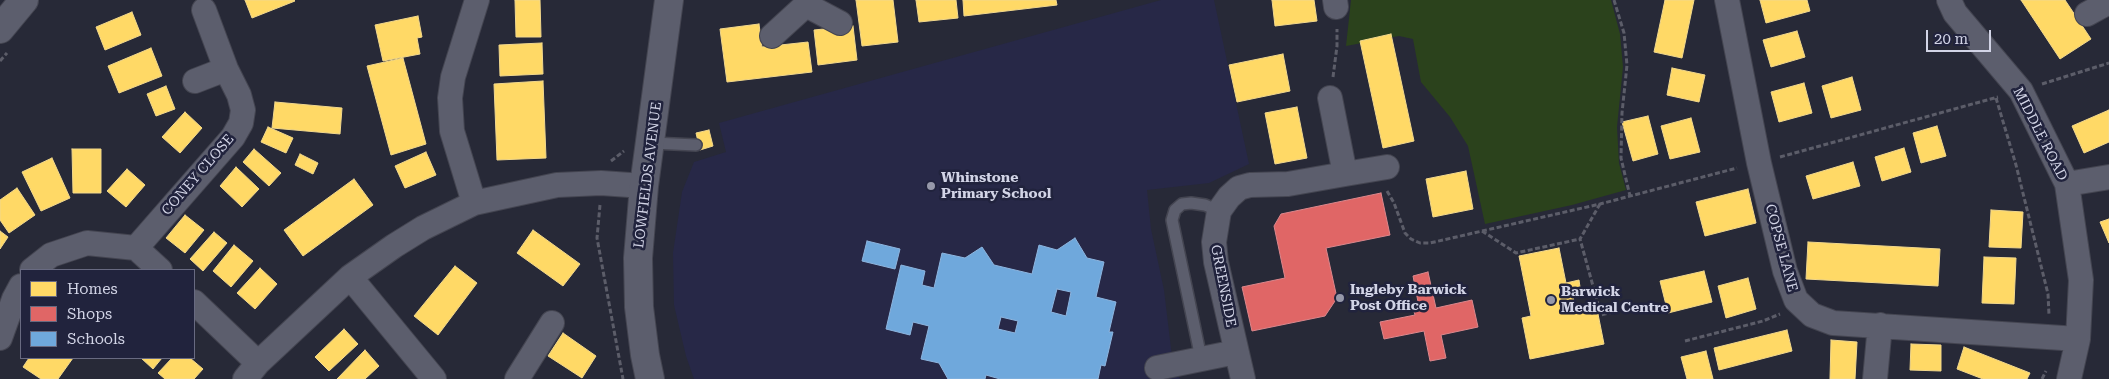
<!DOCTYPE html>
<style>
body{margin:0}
#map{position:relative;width:2109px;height:379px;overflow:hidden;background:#272937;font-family:"Roboto Serif",serif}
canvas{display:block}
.legend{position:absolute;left:20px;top:269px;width:175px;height:90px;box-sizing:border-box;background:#21233d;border:1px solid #686a81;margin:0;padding:6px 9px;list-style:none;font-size:15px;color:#d2d4e6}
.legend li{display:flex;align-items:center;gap:10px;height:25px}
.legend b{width:25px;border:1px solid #686a81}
.scale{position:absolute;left:1926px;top:30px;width:65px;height:22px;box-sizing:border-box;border:2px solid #d2d4e6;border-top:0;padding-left:6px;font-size:15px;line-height:18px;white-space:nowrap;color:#d2d4e6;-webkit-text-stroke:4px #21233d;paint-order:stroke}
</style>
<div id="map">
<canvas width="2109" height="379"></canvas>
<ul class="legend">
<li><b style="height:14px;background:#ffd966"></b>Homes</li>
<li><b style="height:14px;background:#e06666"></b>Shops</li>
<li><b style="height:14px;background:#6fa8dc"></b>Schools</li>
</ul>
<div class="scale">20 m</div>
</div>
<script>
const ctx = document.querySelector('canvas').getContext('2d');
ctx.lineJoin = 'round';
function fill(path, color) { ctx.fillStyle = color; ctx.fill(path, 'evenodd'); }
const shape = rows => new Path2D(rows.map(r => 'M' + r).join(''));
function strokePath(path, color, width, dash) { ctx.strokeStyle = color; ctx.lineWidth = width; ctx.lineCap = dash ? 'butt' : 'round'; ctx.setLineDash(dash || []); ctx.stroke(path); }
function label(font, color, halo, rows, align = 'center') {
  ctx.font = font + ' "Roboto Serif",serif'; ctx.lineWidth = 5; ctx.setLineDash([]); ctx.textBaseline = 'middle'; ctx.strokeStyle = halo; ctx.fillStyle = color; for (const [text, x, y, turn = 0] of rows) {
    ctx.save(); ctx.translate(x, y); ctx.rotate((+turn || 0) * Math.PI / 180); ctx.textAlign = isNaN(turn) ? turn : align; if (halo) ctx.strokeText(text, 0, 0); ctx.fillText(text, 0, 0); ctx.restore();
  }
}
fill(shape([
 [1161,0,1214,0,1249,164,1209,183,1147,190,1151,229,1164,290,1173,365,1180,379,694,379,686,356,674,305,673,253,682,192,694,162,726,152,719,123]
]), '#272847');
fill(shape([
 [1351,0,1611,0,1620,34,1623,67,1617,127,1619,163,1626,190,1572,205,1485,224,1468,146,1450,117,1421,82,1413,39,1399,36,1346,46]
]), '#2b421c');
const homes = shape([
 [245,0,294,0,295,1,252,18,245,0],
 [515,0,540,0,541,37,516,37,515,0],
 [856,0,893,0,898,42,862,46,856,0],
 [916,0,956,0,958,18,919,22,916,0],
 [963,0,1056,0,1057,5,964,16,963,0],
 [1272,0,1314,0,1317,21,1275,26,1272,0],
 [1665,0,1694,0,1682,58,1654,52,1665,0],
 [1760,0,1807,0,1810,11,1766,23,1760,0],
 [2021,0,2065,0,2091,39,2060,59,2021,0],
 [132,12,141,35,105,50,96,27,132,12],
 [418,16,422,37,417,38,420,54,383,61,375,25,418,16],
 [759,24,762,47,808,42,812,72,727,82,720,29,759,24],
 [853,26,857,60,818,65,814,30,853,26],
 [1797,31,1805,57,1771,67,1763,40,1797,31],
 [1391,34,1414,141,1383,148,1360,41,1391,34],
 [542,43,543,74,500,76,499,45,542,43],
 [151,48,162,76,119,93,108,66,151,48],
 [1283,54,1290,91,1237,102,1229,65,1283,54],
 [403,58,426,144,391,155,367,66,403,58],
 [1672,68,1705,75,1699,102,1667,95,1672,68],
 [1852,77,1861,110,1831,118,1822,86,1852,77],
 [543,81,546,158,497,160,494,84,543,81],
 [1804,83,1812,113,1779,122,1771,92,1804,83],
 [166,86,175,109,156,116,147,94,166,86],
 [275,102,342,108,340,134,272,128,275,102],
 [1297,107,1307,158,1275,164,1265,113,1297,107],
 [2109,110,2109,142,2084,153,2072,126,2109,110],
 [185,112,202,128,180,153,162,137,185,112],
 [1648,116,1658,154,1633,161,1622,122,1648,116],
 [1691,118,1700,152,1670,159,1661,126,1691,118],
 [1937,126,1946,156,1921,163,1913,133,1937,126],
 [268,127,293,138,286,153,261,142,268,127],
 [709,130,713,146,700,150,696,133,709,130],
 [1904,148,1911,172,1882,181,1875,157,1904,148],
 [72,149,101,149,101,193,73,193,72,149],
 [254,149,281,173,269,186,243,162,254,149],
 [426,152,436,175,405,188,395,166,426,152],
 [300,154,318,163,313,174,295,165,300,154],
 [52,158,70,198,41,211,22,172,52,158],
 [1853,162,1860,186,1813,199,1806,176,1853,162],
 [236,167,259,189,242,207,220,186,236,167],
 [127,169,145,185,126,207,107,191,127,169],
 [1466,171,1473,209,1433,217,1426,179,1466,171],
 [354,179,373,205,303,256,284,230,354,179],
 [17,188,35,215,9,233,0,220,0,200,17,188],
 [1748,189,1756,223,1705,236,1696,202,1748,189],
 [1991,210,2023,212,2021,248,1989,247,1991,210],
 [185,215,204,230,185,253,166,238,185,215],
 [2109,219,2109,243,2100,222,2109,219],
 [533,230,580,264,563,286,517,253,533,230],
 [0,231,8,237,0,249,0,231],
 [214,232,227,243,203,271,190,259,214,232],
 [1808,242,1940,249,1938,286,1806,279,1808,242],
 [234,245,253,261,231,287,213,271,234,245],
 [1559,248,1566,283,1579,280,1581,294,1573,296,1575,308,1596,304,1604,344,1530,359,1522,318,1531,316,1519,256,1559,248],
 [1984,257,2016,258,2014,304,1982,303,1984,257],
 [455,266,477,283,438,335,414,316,455,266],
 [260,268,277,284,255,309,237,293,260,268],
 [1704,271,1712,302,1668,313,1660,281,1704,271],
 [1748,278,1756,309,1726,318,1718,286,1748,278],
 [344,329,358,344,329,371,315,357,344,329],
 [1787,330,1792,351,1719,370,1714,348,1787,330],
 [563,333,596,356,582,378,548,356,563,333],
 [1831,340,1857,342,1855,379,1830,379,1831,340],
 [1911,344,1941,345,1941,371,1910,370,1911,344],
 [1964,347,2030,373,2027,379,1983,379,1957,369,1964,347],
 [365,350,379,366,365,379,337,379,365,350],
 [1706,351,1713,379,1687,379,1681,357,1706,351],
 [29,358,73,358,58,379,41,379,23,367,29,358],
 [141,358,162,358,153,369,141,358],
 [172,358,190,358,203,369,194,379,165,379,158,373,172,358]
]);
fill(homes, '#ffd966');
strokePath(homes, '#f2d88c', 1);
const shops = shape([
 [1381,193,1390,235,1326,248,1337,298,1325,316,1252,331,1242,287,1285,278,1274,226,1281,214,1381,193],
 [1428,272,1436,308,1472,300,1478,327,1441,335,1446,358,1430,361,1424,331,1384,339,1380,322,1415,315,1413,308,1419,307,1413,276,1428,272]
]);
fill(shops, '#e06666');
strokePath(shops, '#dc878c', 1);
const schools = shape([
 [1075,238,1087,258,1104,262,1096,297,1116,302,1109,332,1113,332,1105,366,1101,365,1098,379,1000,379,986,375,985,379,948,379,939,363,921,359,929,326,913,322,910,335,886,329,901,265,925,271,922,285,934,288,942,253,965,258,982,247,994,265,1032,274,1039,245,1057,250,1075,238],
 [1057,289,1071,292,1066,316,1051,312,1057,289],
 [1001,317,1018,321,1015,333,998,329,1001,317],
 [867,241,900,249,895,269,862,261,867,241]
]);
fill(schools, '#6fa8dc');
strokePath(schools, '#8db5df', 1);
const service = shape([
 [652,143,696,145],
 [1201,358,1172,220,1175,210,1182,204,1191,203,1205,205,1219,211]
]);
const minor = shape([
 [807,0,806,5,840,23],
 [1335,0,1336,7],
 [1727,0,1759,163,1785,271,1796,300,1812,315,1833,323,2078,339],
 [1949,0,1955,13,2021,91,2067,184,2081,280,2078,339,2069,379],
 [2087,14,2109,2],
 [772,36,806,5],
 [195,81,226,69],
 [1345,174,1387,167],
 [2067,184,2109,177],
 [474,203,452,131,450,98,453,77,477,0],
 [136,248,233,137,241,123,243,110,239,95,226,69,204,10],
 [32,270,51,255,87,243,136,248,160,270],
 [350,277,434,379],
 [194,302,258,363],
 [0,338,14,299,21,286],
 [1157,368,1236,352],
 [245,379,258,363,350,277,394,246,423,228,474,203,557,185,601,183,644,186],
 [517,379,552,323],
 [1243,379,1216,262,1214,242,1219,211,1229,197,1239,188,1250,185,1288,184,1345,174,1330,98],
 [1875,379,1880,325]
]);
const tertiary = shape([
 [0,29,24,0],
 [650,379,645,355,639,307,638,258,644,186,669,0]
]);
strokePath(service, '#444551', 14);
strokePath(minor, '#444551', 26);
strokePath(tertiary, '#444551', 30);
strokePath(shape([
 [1614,0,1624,33,1627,65,1622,113,1621,158,1630,196],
 [0,61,7,53],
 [1333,77,1337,46,1337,29],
 [2042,84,2109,63],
 [1996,98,2016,165,2048,294,2049,315],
 [1780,157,1998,97],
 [611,161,624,151],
 [1387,191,1394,203,1405,233,1411,239,1420,243,1430,243,1600,204,1737,168],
 [1600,204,1580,239,1601,315,1617,311],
 [600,205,597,238,623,379],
 [1482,231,1516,253,1580,239],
 [1685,341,1763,321,1780,314],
 [2042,379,2046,371]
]), '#5c5d69', 3, [5, 2.5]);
strokePath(service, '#5c5e6d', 11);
strokePath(minor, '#5c5e6d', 24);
strokePath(tertiary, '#5c5e6d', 28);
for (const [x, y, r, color] of [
 [931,186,5,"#9698a9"],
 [1340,298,5,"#9698a9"],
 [1551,300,5,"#9698a9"]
]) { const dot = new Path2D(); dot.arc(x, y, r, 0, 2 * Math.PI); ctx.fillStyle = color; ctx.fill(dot); strokePath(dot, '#21233d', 2); }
label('14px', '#d2d4e6', '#21233d', [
 ["MIDDLE ROAD",2040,134,63],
 ["CONEY CLOSE",198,175,-49],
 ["LOWFIELDS AVENUE",648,175,-83],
 ["COPSE LANE",1781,248,75],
 ["GREENSIDE",1223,286,79]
]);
label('bold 14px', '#d2d4e6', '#21233d', [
 ["Whinstone",941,178],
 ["Primary School",941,194],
 ["Ingleby Barwick",1350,290],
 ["Post Office",1350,306],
 ["Barwick",1561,292],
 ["Medical Centre",1561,308]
], 'left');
</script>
